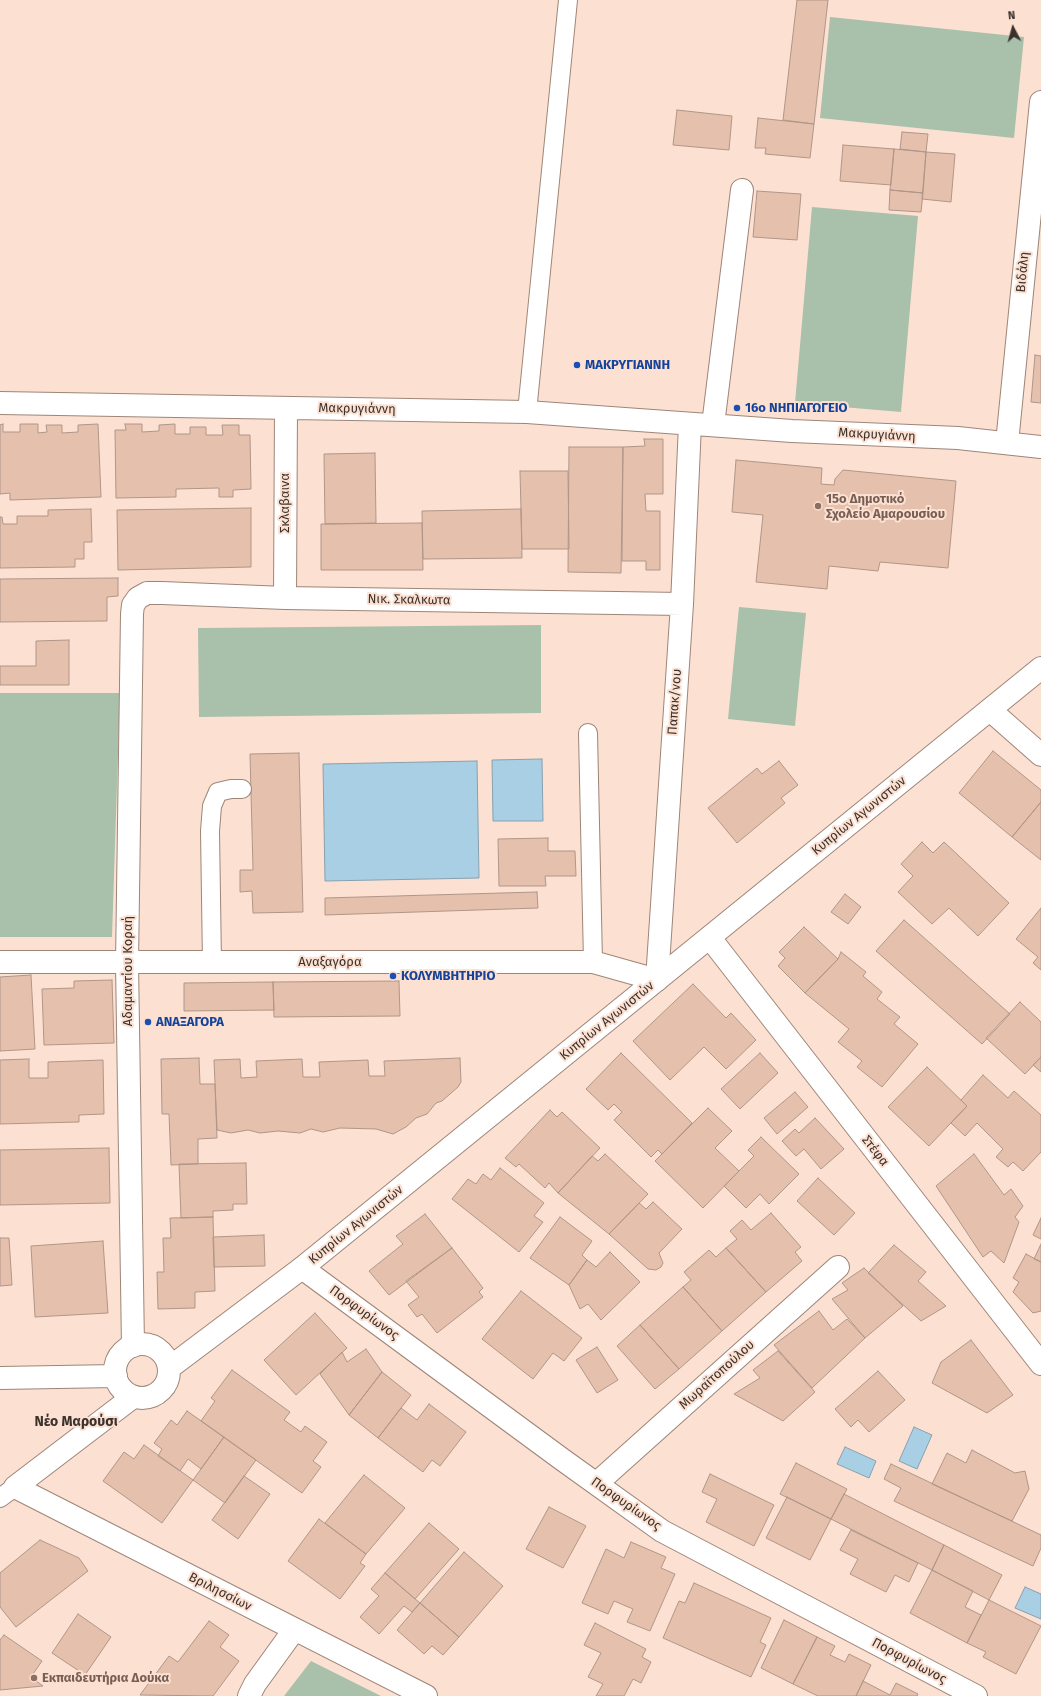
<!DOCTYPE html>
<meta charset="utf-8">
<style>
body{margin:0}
#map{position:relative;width:1041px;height:1696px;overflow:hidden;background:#fce1d2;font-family:"Fira Sans",sans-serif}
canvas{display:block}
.north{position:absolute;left:993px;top:8px;width:40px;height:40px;-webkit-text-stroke:3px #fce1d2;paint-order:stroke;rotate:354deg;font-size:11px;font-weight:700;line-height:16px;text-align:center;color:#3c322c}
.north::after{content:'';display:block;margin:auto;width:14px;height:18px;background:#3c322c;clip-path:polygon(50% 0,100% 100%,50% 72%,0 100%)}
</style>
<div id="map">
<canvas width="1041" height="1696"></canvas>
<div class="north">N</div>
</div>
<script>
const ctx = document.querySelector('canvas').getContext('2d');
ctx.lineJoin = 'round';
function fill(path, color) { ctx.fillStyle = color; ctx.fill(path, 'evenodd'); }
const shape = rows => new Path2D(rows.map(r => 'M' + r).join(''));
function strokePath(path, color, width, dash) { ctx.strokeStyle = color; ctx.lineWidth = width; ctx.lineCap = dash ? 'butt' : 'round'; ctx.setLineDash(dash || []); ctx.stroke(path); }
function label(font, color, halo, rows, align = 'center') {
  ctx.font = font + ' "Fira Sans",sans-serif'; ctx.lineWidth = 4; ctx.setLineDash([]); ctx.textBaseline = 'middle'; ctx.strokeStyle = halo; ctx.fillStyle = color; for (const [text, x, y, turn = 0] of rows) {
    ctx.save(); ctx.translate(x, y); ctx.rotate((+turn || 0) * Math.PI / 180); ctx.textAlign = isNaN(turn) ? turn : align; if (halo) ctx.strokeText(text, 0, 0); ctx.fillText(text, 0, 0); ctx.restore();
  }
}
fill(shape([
 [830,17,1024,37,1014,138,820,118],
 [812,207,918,216,901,412,795,403],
 [739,607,806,613,795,726,728,719],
 [541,625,541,713,199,717,198,628],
 [0,693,120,693,112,937,0,937],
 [311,1661,381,1696,284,1696]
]), '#a9c0ab');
const water = shape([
 [542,759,543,821,493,821,492,760,542,759],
 [477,761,479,878,325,881,323,764,477,761],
 [914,1427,932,1435,917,1469,899,1461,914,1427],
 [845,1447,876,1461,869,1478,837,1464,845,1447],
 [1025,1587,1041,1594,1041,1619,1015,1608,1025,1587]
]);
fill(water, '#a9cfe5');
strokePath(water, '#88a0ae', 1);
const building = shape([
 [797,0,828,0,814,124,783,120,797,0],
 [677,110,732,116,729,150,673,145,677,110],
 [758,118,814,124,810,158,765,154,766,148,755,148,758,118],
 [902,132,928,134,926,152,900,149,902,132],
 [843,145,894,149,891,185,840,181,843,145],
 [894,149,926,152,923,193,890,190,894,149],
 [926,152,955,154,951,202,922,199,926,152],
 [890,190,923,193,921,212,889,210,890,190],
 [757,191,801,194,797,240,753,237,757,191],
 [1035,355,1041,356,1041,403,1031,402,1035,355],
 [3,424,3,432,20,432,20,424,38,424,38,433,47,432,46,425,62,425,62,433,78,432,78,425,98,424,101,497,10,500,10,493,0,494,0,425,3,424],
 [125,424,142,424,142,432,159,431,159,425,175,424,175,434,190,434,190,427,206,427,206,435,223,435,222,425,239,425,239,435,250,435,251,489,233,490,233,497,219,497,219,488,176,489,176,497,116,498,115,430,126,430,125,424],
 [644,439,663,439,663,494,645,494,646,511,660,511,660,570,646,570,646,561,622,561,623,447,645,446,644,439],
 [569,447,623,447,621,573,568,572,569,447],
 [375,453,376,523,325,524,324,454,375,453],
 [736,460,822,468,821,484,834,485,835,479,843,470,956,481,948,568,880,562,878,571,829,566,827,589,756,582,763,515,732,512,736,460],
 [520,471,568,471,569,549,522,549,520,471],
 [251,508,251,567,118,570,117,510,251,508],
 [91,509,92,542,84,542,84,559,75,559,75,567,0,568,0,517,2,517,3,524,17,524,17,516,48,516,48,510,91,509],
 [521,509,522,558,423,559,422,511,521,509],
 [422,523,423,570,321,570,321,524,422,523],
 [118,578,118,596,107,597,107,621,0,622,0,579,118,578],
 [69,640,69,685,0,685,0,666,36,666,36,641,69,640],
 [993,751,1041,790,1041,802,1012,837,959,793,993,751],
 [299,753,303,912,253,913,252,891,240,892,240,870,253,870,250,754,299,753],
 [779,761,798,785,781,798,785,803,737,843,708,808,757,768,762,774,779,761],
 [1041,802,1041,860,1012,837,1041,802],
 [548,838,548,851,575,851,576,876,545,876,546,886,499,886,498,839,548,838],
 [922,842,933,853,944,842,1009,903,978,936,949,908,932,924,898,892,913,876,901,864,922,842],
 [537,892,538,908,325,915,325,898,537,892],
 [845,894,861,907,848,924,831,912,845,894],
 [1041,908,1041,970,1033,963,1038,957,1016,939,1041,908],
 [904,920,1010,1014,982,1044,876,951,904,920],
 [804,927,838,959,805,993,778,966,785,958,779,952,804,927],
 [841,952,866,972,863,976,882,992,877,999,900,1017,894,1024,918,1044,882,1087,857,1067,862,1061,838,1042,849,1029,805,993,838,959,841,952],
 [31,975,35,1049,0,1051,0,977,31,975],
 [112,980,114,1043,44,1045,42,989,74,988,74,981,112,980],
 [399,981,400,1016,274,1017,273,982,399,981],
 [273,982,274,1010,184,1011,184,983,273,982],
 [693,984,726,1018,731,1013,756,1040,726,1069,704,1047,670,1080,633,1041,693,984],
 [1020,1002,1041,1022,1041,1057,1025,1074,986,1038,1020,1002],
 [621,1053,692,1123,662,1154,658,1150,651,1157,614,1120,622,1112,614,1104,608,1110,586,1089,621,1053],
 [760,1053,778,1073,740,1109,721,1089,760,1053],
 [1041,1057,1041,1072,1033,1065,1041,1057],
 [199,1058,200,1084,215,1084,217,1138,198,1139,198,1164,171,1165,169,1114,162,1114,161,1059,199,1058],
 [460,1058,461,1082,458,1087,442,1101,436,1103,427,1114,416,1118,406,1127,393,1134,376,1129,340,1128,323,1132,311,1129,300,1133,278,1131,260,1133,248,1130,231,1133,217,1130,214,1060,240,1059,241,1078,257,1077,256,1061,302,1059,303,1077,320,1077,319,1062,368,1060,369,1076,385,1076,384,1061,460,1058],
 [29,1059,29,1078,48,1078,48,1062,103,1060,104,1114,79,1115,79,1122,0,1124,0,1060,29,1059],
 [927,1067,967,1106,929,1146,888,1107,927,1067],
 [983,1075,1008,1098,1014,1091,1041,1115,1041,1152,1023,1171,1013,1162,1008,1167,996,1157,1003,1149,977,1123,965,1136,951,1123,967,1106,961,1100,983,1075],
 [795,1092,808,1107,777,1134,764,1118,795,1092],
 [708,1108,732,1131,715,1148,739,1171,703,1208,655,1161,708,1108],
 [550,1110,557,1117,562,1112,600,1148,558,1193,549,1183,545,1188,519,1164,516,1167,505,1158,550,1110],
 [815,1118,844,1149,821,1169,804,1149,796,1156,782,1141,795,1129,799,1133,815,1118],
 [761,1137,799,1174,769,1204,760,1194,746,1208,724,1186,754,1156,748,1150,761,1137],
 [109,1148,110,1203,0,1205,0,1150,109,1148],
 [605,1154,648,1194,609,1234,558,1193,592,1156,598,1161,605,1154],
 [974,1154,1004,1195,1011,1189,1023,1206,1015,1217,1019,1222,1004,1263,991,1251,983,1257,936,1186,974,1154],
 [246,1163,247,1204,233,1204,233,1210,213,1211,213,1217,181,1218,179,1164,246,1163],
 [500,1168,544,1203,534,1216,543,1222,519,1252,452,1199,468,1179,476,1184,483,1174,491,1180,500,1168],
 [818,1178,855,1213,834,1235,797,1201,818,1178],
 [653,1202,682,1229,659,1253,663,1263,661,1267,656,1270,648,1269,609,1234,639,1203,646,1209,653,1202],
 [771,1213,801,1247,795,1252,802,1261,766,1292,726,1248,737,1239,730,1231,742,1220,751,1230,771,1213],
 [425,1214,452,1248,389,1295,369,1271,403,1244,396,1236,425,1214],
 [213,1217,215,1291,195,1292,195,1308,158,1309,157,1272,164,1272,163,1238,171,1238,170,1218,213,1217],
 [560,1217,592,1241,582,1255,587,1260,569,1285,530,1258,560,1217],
 [1041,1218,1041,1239,1033,1235,1041,1218],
 [264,1235,265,1266,214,1267,213,1237,264,1235],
 [0,1238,9,1238,12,1285,0,1286,0,1238],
 [103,1241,108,1313,35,1317,31,1246,103,1241],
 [1041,1244,1041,1262,1034,1259,1041,1244],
 [894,1245,926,1272,918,1281,946,1306,921,1321,868,1273,894,1245],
 [452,1248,483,1288,479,1292,483,1297,437,1333,422,1314,417,1317,408,1305,419,1297,406,1281,452,1248],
 [726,1248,766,1292,722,1331,683,1287,691,1280,684,1272,709,1250,716,1257,726,1248],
 [610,1252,640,1282,601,1320,588,1304,580,1309,569,1285,587,1260,596,1267,610,1252],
 [1026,1254,1041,1262,1041,1311,1033,1313,1013,1292,1019,1282,1013,1278,1026,1254],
 [864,1268,903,1306,865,1338,832,1299,848,1290,842,1283,864,1268],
 [683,1287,722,1331,679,1369,640,1325,683,1287],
 [521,1291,582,1338,564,1361,553,1353,533,1379,482,1339,521,1291],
 [819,1311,833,1330,847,1319,865,1338,812,1388,774,1345,819,1311],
 [315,1313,347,1348,296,1395,264,1360,315,1313],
 [640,1325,679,1369,655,1389,617,1346,640,1325],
 [971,1340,1013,1395,987,1413,932,1383,941,1362,971,1340],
 [597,1347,618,1380,597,1393,576,1360,597,1347],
 [366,1349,382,1372,349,1415,320,1374,342,1352,347,1362,366,1349],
 [778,1351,815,1392,783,1421,734,1394,760,1378,753,1370,778,1351],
 [232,1370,290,1412,284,1420,301,1432,305,1426,327,1442,313,1461,321,1467,302,1493,201,1421,215,1401,211,1398,232,1370],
 [878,1371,905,1400,869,1432,858,1420,851,1427,835,1409,878,1371],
 [382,1372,411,1395,378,1438,349,1415,382,1372],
 [429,1404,466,1432,440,1466,432,1460,423,1472,378,1438,401,1408,417,1420,429,1404],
 [187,1411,224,1437,201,1469,188,1459,180,1471,158,1456,162,1449,154,1443,171,1420,177,1425,187,1411],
 [224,1437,256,1460,225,1503,193,1480,224,1437],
 [144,1445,193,1480,162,1523,103,1481,124,1452,134,1459,144,1445],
 [972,1450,1015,1473,1025,1471,1029,1489,1012,1521,932,1484,947,1453,966,1463,972,1450],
 [796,1463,847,1489,831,1519,780,1494,796,1463],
 [891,1464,1041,1535,1041,1548,1033,1566,894,1501,901,1488,884,1479,891,1464],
 [710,1474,774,1505,754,1546,706,1522,717,1499,702,1492,710,1474],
 [364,1475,405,1508,366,1554,325,1523,364,1475],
 [244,1476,270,1494,238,1539,212,1520,244,1476],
 [844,1494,944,1545,932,1570,831,1519,844,1494],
 [787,1497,831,1519,810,1560,766,1538,787,1497],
 [549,1507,586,1526,563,1568,526,1549,549,1507],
 [319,1519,366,1554,360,1563,365,1566,340,1599,288,1561,319,1519],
 [429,1523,459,1549,415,1599,385,1573,429,1523],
 [851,1530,918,1563,909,1582,895,1575,886,1592,850,1574,858,1559,840,1550,851,1530],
 [40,1540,79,1558,88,1571,16,1627,0,1607,0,1573,40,1540],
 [631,1542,666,1557,661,1568,675,1574,650,1631,627,1622,633,1609,614,1601,608,1614,582,1603,606,1549,624,1558,631,1542],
 [944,1545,1002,1575,989,1600,932,1570,944,1545],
 [464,1552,503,1586,459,1637,420,1603,464,1552],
 [932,1570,973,1591,965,1607,981,1615,967,1643,910,1613,932,1570],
 [385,1573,420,1603,412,1612,404,1606,379,1634,360,1617,379,1596,371,1589,385,1573],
 [694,1583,771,1618,760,1642,766,1645,751,1677,663,1638,679,1601,685,1603,694,1583],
 [989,1600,1041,1626,1016,1674,983,1657,986,1652,967,1643,989,1600],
 [420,1603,459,1637,443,1655,432,1646,424,1654,397,1630,420,1603],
 [78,1614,111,1637,85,1675,52,1653,78,1614],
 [784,1620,817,1637,793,1684,761,1668,784,1620],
 [209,1621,229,1635,220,1647,239,1661,213,1696,140,1695,169,1656,178,1662,209,1621],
 [595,1623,646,1649,642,1657,651,1662,641,1683,633,1679,624,1696,596,1696,603,1684,588,1677,601,1653,584,1645,595,1623],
 [4,1635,42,1661,31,1677,43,1686,0,1690,0,1640,4,1635],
 [817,1637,835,1646,830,1655,845,1662,849,1654,871,1665,856,1696,818,1696,793,1684,817,1637],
 [863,1681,890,1695,896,1683,918,1694,917,1696,856,1696,863,1681]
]);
fill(building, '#e5c0ac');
strokePath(building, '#b09689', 1);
const service = shape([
 [527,412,568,0],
 [588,733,593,962],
 [212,963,210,831,212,806,218,792,231,789,242,789],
 [0,1498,15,1487]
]);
const minor = shape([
 [0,403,527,412,792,431,958,438,1041,447],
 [713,425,742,190],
 [1007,443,1041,102],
 [285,598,286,408],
 [990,710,1041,755],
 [710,938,1041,1364],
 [0,962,593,962,657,980,682,604,690,424],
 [302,1268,563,1460,662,1531,976,1696],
 [133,1346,127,963,132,614,133,605,138,598,147,593,162,593,285,598,682,604],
 [133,1397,15,1487,426,1696],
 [597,1483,838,1267],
 [249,1696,255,1684,294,1630]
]);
const tertiary = shape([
 '115 1371a27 27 0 1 1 54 0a27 27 0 1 1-54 0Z',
 [169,1368,302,1268,1041,668],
 [0,1378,116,1376]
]);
strokePath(service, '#9e8578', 20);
strokePath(minor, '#9e8578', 24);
strokePath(tertiary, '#9e8578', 24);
strokePath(service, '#fff', 18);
strokePath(minor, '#fff', 22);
strokePath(tertiary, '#fff', 22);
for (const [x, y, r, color] of [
 [577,365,4,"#1a4fb4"],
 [737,408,4,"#1a4fb4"],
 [818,506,4,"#8d6e63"],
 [393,976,4,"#1a4fb4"],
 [148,1022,4,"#1a4fb4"],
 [34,1678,4,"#8d6e63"]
]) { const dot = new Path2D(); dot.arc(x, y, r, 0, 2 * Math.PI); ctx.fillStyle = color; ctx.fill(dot); strokePath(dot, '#fce1d2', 1.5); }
label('13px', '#3c322c', '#fce1d2', [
 ["Βιδάλη",1023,272,-85],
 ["Μακρυγιάννη",357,409,1],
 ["Μακρυγιάννη",877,435,3],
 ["Σκλαβαινα",285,503,-90],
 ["Νικ. Σκαλκωτα",409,600,1],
 ["Παπακ/νου",675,702,-86],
 ["Κυπρίων Αγωνιστών",859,816,-39],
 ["Αναξαγόρα",330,962],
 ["Αδαμαντίου Κοραή",128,971,-90],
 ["Κυπρίων Αγωνιστών",607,1021,-39],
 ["Στέφα",875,1151,52],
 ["Κυπρίων Αγωνιστών",356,1225,-39],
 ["Πορφυρίωνος",364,1313,36],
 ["Μωραϊτοπούλου",717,1375,-42],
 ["Πορφυρίωνος",626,1504,35],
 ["Βριλησσίων",220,1592,27],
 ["Πορφυρίωνος",909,1661,28]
]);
label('bold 13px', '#164399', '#fce1d2', [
 ["ΜΑΚΡΥΓΙΑΝΝΗ",585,365],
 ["16ο ΝΗΠΙΑΓΩΓΕΙΟ",745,408],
 ["ΚΟΛΥΜΒΗΤΗΡΙΟ",401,976],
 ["ΑΝΑΞΑΓΟΡΑ",156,1022]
], 'left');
label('bold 13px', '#785e54', '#fce1d2', [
 ["15ο Δημοτικό",826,499],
 ["Σχολείο Αμαρουσίου",826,514],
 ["Εκπαιδευτήρια Δούκα",42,1678]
], 'left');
label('bold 14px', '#3c322c', '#fce1d2', [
 ["Νέο Μαρούσι",76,1422]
]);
</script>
